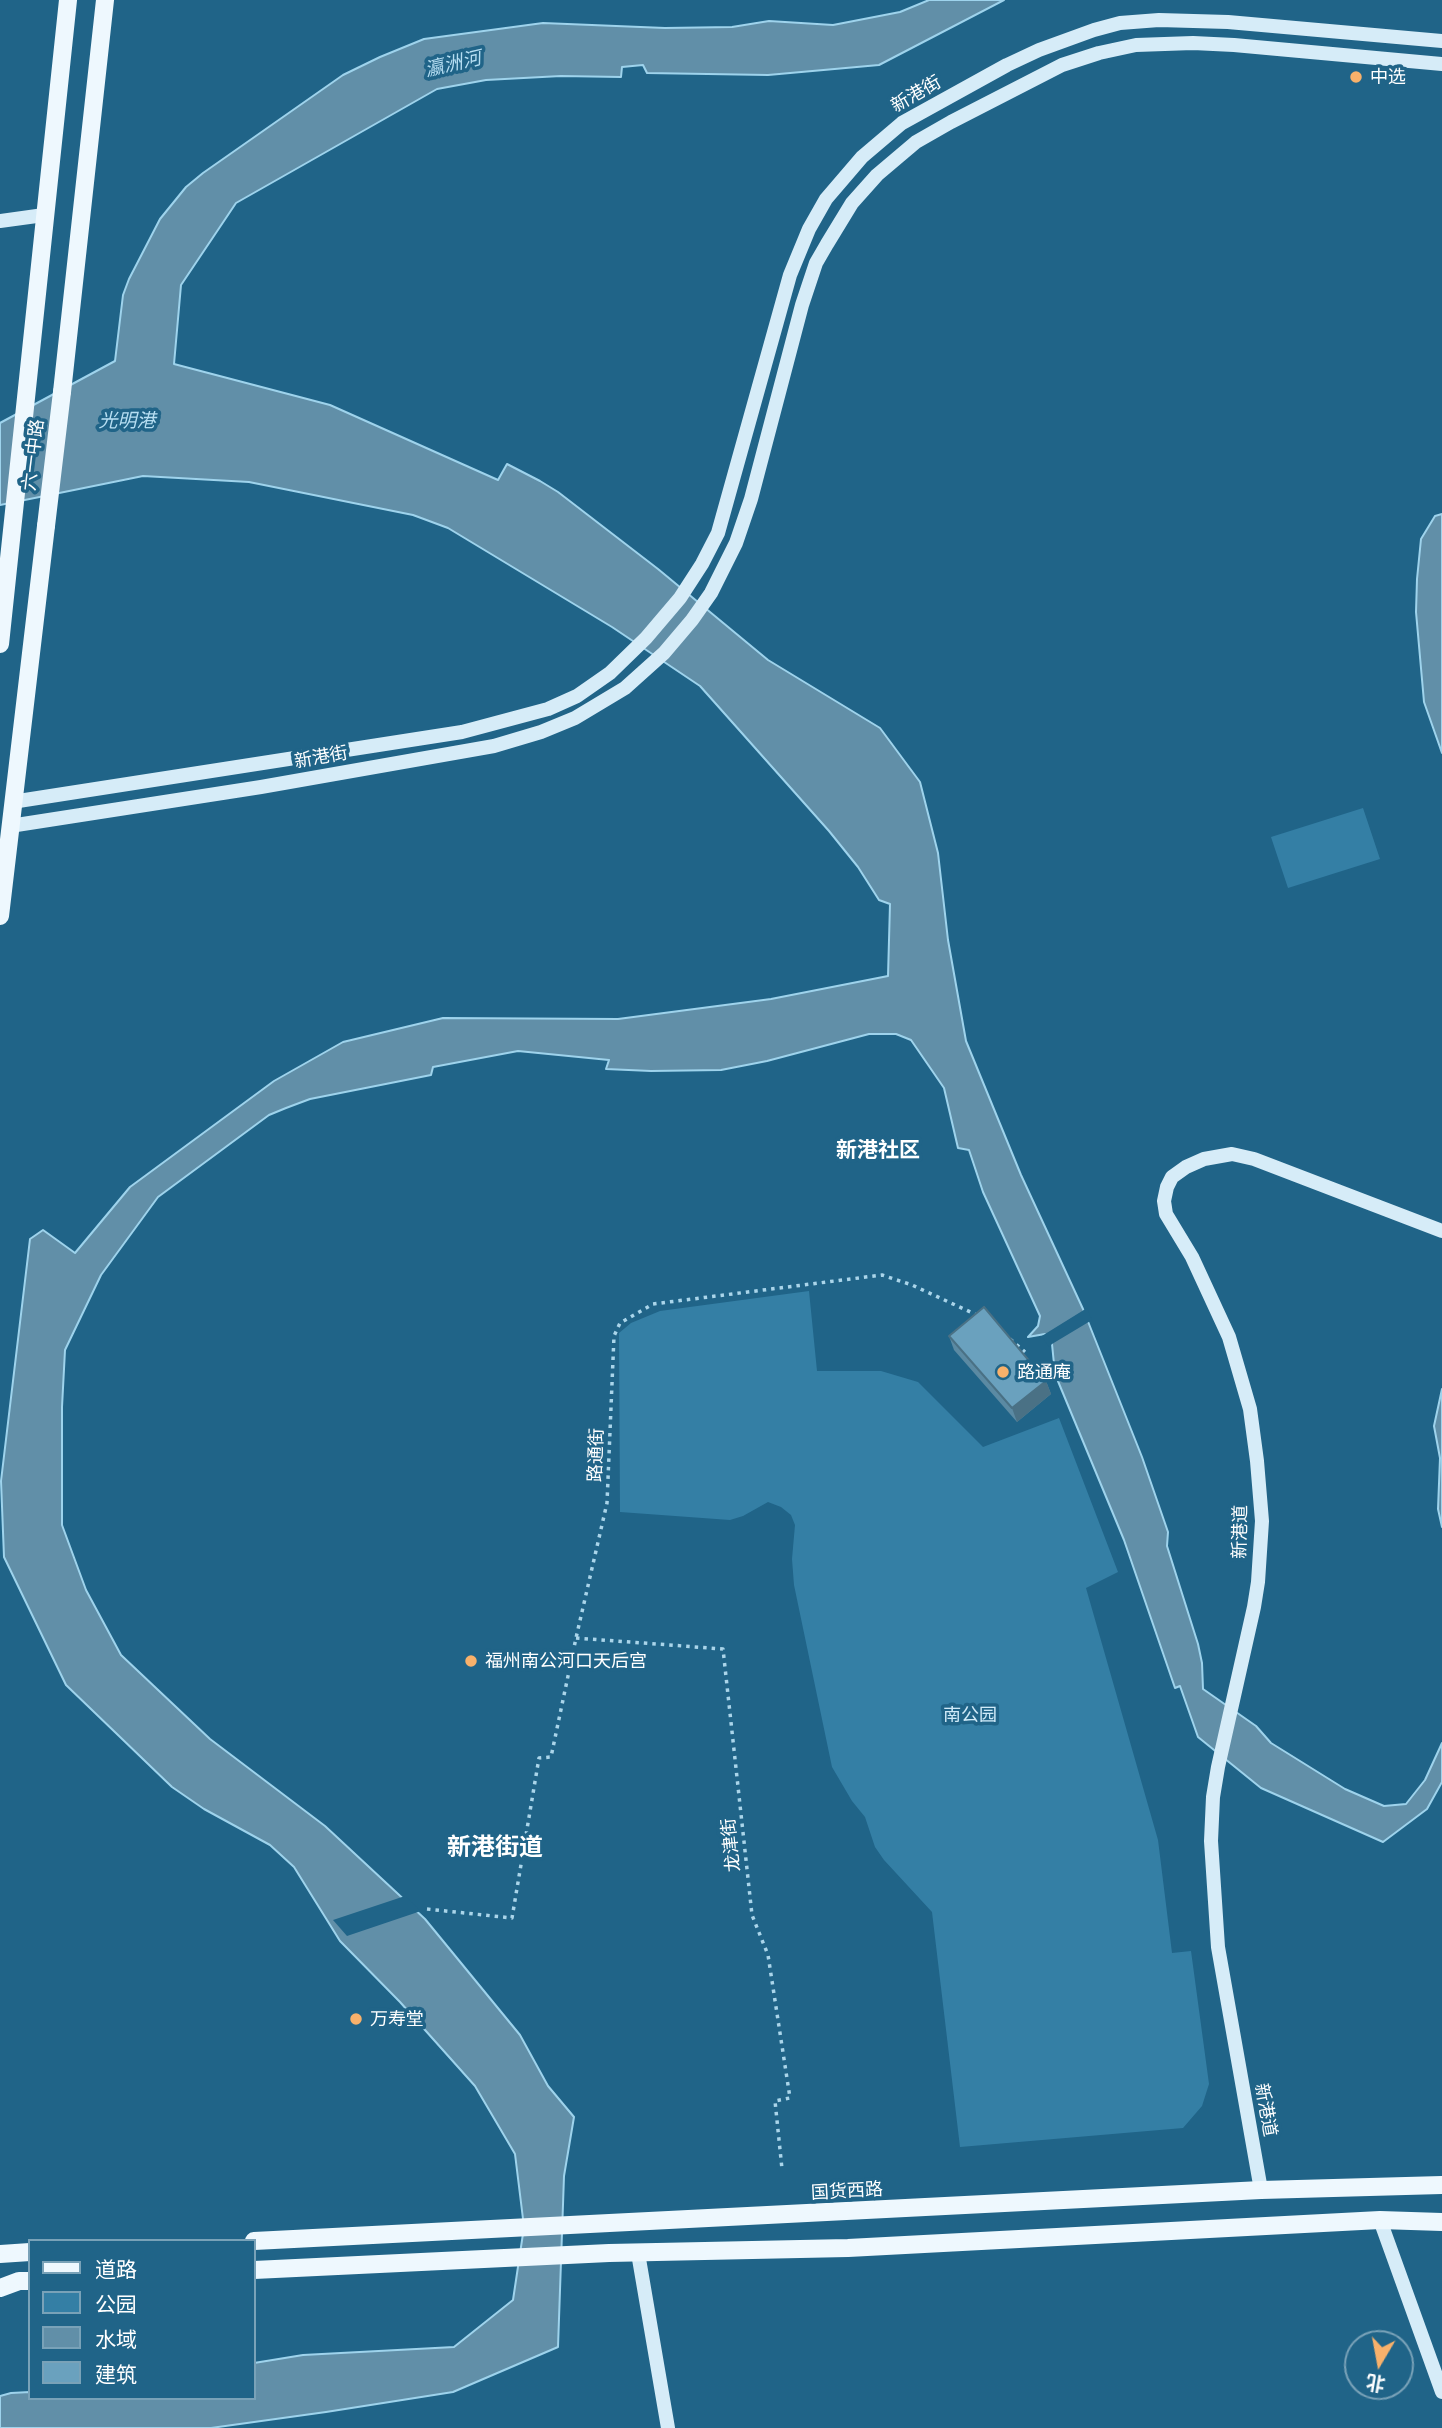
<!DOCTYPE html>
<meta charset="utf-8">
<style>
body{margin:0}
#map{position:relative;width:1442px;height:2428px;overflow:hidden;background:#206488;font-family:Lato,"Noto Sans SC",sans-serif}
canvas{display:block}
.legend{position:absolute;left:28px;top:2239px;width:228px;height:161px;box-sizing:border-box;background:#206488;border:2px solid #79a2b8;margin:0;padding:9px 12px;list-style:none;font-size:21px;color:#fff}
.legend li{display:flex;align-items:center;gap:14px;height:35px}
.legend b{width:35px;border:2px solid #79a2b8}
.north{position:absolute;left:1344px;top:2330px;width:70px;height:70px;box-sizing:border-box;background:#206488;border:2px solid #79a2b8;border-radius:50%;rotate:190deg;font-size:19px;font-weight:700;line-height:28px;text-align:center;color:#fff}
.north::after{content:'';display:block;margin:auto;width:24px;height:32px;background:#f8b16b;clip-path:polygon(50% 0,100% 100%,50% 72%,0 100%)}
</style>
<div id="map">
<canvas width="1442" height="2428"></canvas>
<ul class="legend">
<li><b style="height:9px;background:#eef8fe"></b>道路</li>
<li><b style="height:19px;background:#347fa5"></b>公园</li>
<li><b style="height:19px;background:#618fa8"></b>水域</li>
<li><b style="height:19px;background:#6aa1be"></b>建筑</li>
</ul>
<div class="north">北</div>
</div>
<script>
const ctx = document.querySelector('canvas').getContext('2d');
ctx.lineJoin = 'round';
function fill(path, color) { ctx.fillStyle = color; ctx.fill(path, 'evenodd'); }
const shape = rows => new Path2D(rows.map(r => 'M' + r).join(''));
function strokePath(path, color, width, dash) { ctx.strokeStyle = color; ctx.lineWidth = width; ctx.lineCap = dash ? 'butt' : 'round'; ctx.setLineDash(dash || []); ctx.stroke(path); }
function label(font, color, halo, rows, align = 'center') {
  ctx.font = font + ' Lato,"Noto Sans SC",sans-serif'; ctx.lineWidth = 7; ctx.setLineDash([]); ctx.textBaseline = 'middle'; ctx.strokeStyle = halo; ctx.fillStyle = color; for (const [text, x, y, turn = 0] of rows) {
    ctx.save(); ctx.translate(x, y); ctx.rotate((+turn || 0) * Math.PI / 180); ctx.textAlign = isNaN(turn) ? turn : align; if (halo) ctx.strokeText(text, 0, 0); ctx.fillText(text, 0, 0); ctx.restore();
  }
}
fill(shape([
 [1363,808,1380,859,1288,888,1271,837],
 [809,1291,817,1371,881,1371,918,1382,983,1447,1059,1418,1118,1572,1086,1588,1158,1840,1172,1953,1191,1951,1209,2084,1202,2106,1183,2128,960,2147,932,1912,884,1860,875,1847,865,1817,852,1801,832,1767,794,1585,792,1559,795,1525,791,1515,781,1507,768,1502,743,1516,730,1520,620,1512,619,1333,631,1323,660,1311]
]), '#347fa5');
const water = shape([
 [929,0,1004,0,879,65,768,75,647,73,643,65,622,67,621,77,561,76,486,80,437,89,236,203,181,285,174,364,330,405,498,480,507,464,540,481,558,492,658,569,768,660,880,728,920,782,938,853,948,940,966,1041,1021,1175,1083,1309,1142,1457,1168,1532,1167,1546,1198,1644,1202,1663,1203,1689,1256,1726,1271,1743,1345,1789,1384,1806,1406,1804,1425,1780,1442,1743,1442,1782,1427,1809,1383,1842,1261,1788,1198,1737,1180,1686,1175,1688,1124,1540,1055,1374,1052,1344,1045,1334,1028,1337,1038,1326,1040,1316,983,1192,969,1150,958,1148,944,1088,911,1040,896,1034,869,1034,767,1061,721,1070,651,1071,606,1069,609,1060,518,1051,433,1067,431,1075,310,1099,286,1108,269,1115,158,1197,101,1275,65,1350,62,1407,62,1525,86,1590,121,1655,210,1739,325,1826,425,1919,520,2035,548,2086,574,2117,564,2176,558,2347,453,2392,326,2412,211,2428,0,2428,0,2396,11,2393,30,2392,30,2398,254,2398,254,2363,303,2355,454,2347,513,2300,524,2227,515,2154,475,2086,400,2002,340,1941,294,1867,270,1845,204,1809,172,1787,66,1685,4,1557,1,1481,30,1239,43,1230,75,1253,130,1187,274,1081,343,1042,443,1018,618,1019,771,999,888,976,890,904,879,900,858,867,829,831,700,686,612,627,448,528,413,515,249,482,143,476,0,505,0,423,115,361,123,295,129,279,160,219,186,187,203,173,343,75,380,57,424,39,543,23,665,28,732,27,769,21,833,25,900,12,929,0],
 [1442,514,1442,753,1424,702,1416,612,1417,579,1421,539,1435,516,1442,514],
 [1442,1389,1442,1527,1438,1509,1440,1458,1434,1426,1442,1389]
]);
fill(water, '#618fa8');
strokePath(water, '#9ed3ec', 2);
fill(shape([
 [1087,1308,1092,1320,1052,1344,1049,1347,1043,1338,1037,1339],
 [405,1896,421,1911,347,1936,333,1920]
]), '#206488');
strokePath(shape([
 [1010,1339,1025,1352],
 [576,1638,723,1649,752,1915,768,1955,790,2098,775,2101,782,2169],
 [427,1909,512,1918,539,1758,551,1757,576,1638,607,1503,614,1336,620,1323,653,1304,882,1275,912,1285,979,1316]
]), '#aad5ea', 3.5, [3.5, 5]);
strokePath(shape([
 [0,221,44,215],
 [12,802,462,732,548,709,577,696,610,673,646,638,680,598,702,564,718,533,790,275,809,229,826,199,862,157,902,123,1007,65,1039,50,1094,30,1120,23,1159,20,1228,22,1442,41],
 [10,826,261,787,494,746,541,732,575,718,625,688,664,653,692,620,711,593,736,543,751,499,802,305,816,263,827,244,852,203,877,175,916,142,951,122,1062,65,1099,53,1136,45,1193,43,1234,45,1442,64],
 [1261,2190,1218,1947,1211,1841,1213,1797,1218,1767,1254,1607,1258,1582,1262,1521,1257,1461,1250,1409,1229,1337,1192,1257,1166,1214,1164,1201,1167,1187,1172,1177,1186,1167,1204,1159,1232,1154,1254,1159,1442,1231],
 [1380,2220,1442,2392],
 [638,2253,668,2428]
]), '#d6ecf8', 14);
strokePath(shape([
 [62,392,105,0],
 [0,644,68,0],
 [0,916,46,526],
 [254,2241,1261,2190,1442,2185],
 [0,2254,30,2252],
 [254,2270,609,2253,848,2248,1380,2220,1442,2222],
 [0,2288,19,2281,30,2281]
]), '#eef8fe', 18);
strokePath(shape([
 [46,526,62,392]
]), '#eef8fe', 18);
fill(shape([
 [949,1336,1046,1381,1051,1394,1017,1422,954,1350]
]), '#5b8aa3');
fill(shape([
 [1046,1381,1051,1394,1017,1422,1012,1408]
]), '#4a7185');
const building = shape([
 [984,1307,1046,1381,1012,1408,949,1336,984,1307]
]);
fill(building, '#6aa1be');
strokePath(building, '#4a7185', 2);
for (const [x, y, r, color] of [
 [1356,77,7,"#f8b16b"],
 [1003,1372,7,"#f8b16b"],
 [471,1661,7,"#f8b16b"],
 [356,2019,7,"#f8b16b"]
]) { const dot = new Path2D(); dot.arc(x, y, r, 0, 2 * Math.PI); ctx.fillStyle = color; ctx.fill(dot); strokePath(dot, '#206488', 2.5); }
label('18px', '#fff', '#206488', [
 ["中选",1370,77],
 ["路通庵",1017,1372],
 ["福州南公河口天后宫",485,1661],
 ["万寿堂",370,2019]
], 'left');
label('18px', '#fff', '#206488', [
 ["新港街",916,94,-30],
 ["六一中路",33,455,-83],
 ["新港街",321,757,-10],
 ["路通街",596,1455,-88],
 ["新港道",1240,1532,-89],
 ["龙津街",731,1845,-96],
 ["新港道",1266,2110,80],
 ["国货西路",847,2191,-3]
]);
label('18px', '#cfeaf8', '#206488', [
 ["南公园",970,1715]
]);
label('italic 19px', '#b6def2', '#206488', [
 ["瀛洲河",453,64,-13],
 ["光明港",127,421]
]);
label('bold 21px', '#fff', '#206488', [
 ["新港社区",878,1150]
]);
label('bold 24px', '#fff', '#206488', [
 ["新港街道",495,1847]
]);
</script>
